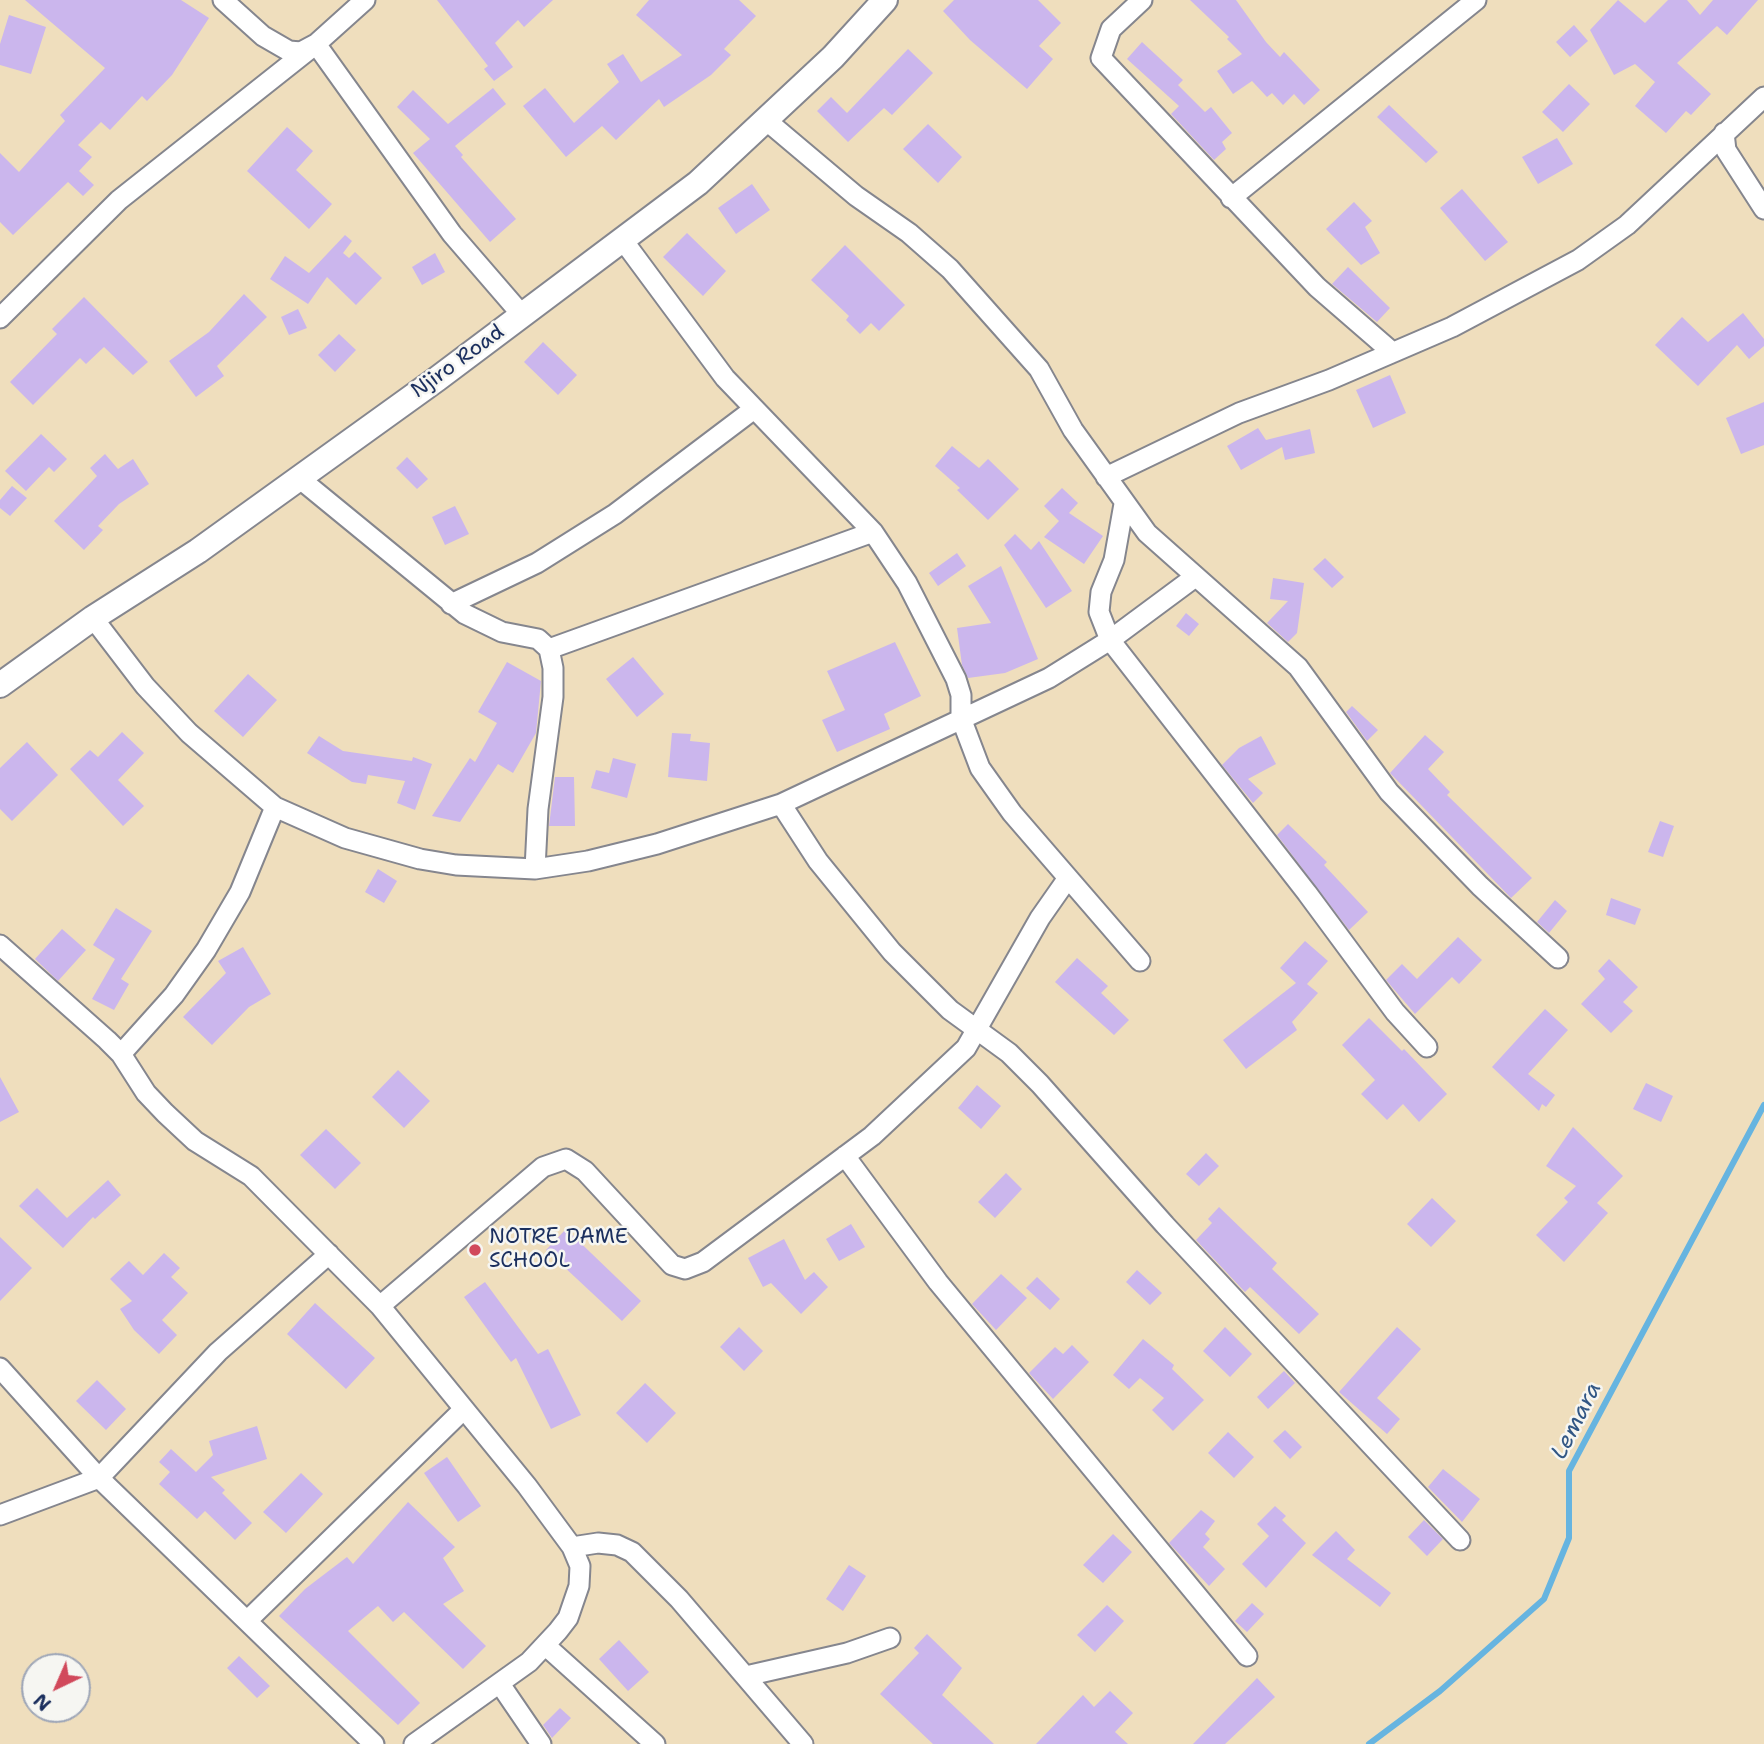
<!DOCTYPE html>
<style>
body{margin:0}
#map{position:relative;width:1764px;height:1744px;overflow:hidden;background:#efdebd;font-family:"Shantell Sans",sans-serif}
canvas{display:block}
.north{position:absolute;left:21px;top:1653px;width:70px;height:70px;box-sizing:border-box;background:#f6f6f2;border:2px solid #9ea6b7;border-radius:50%;rotate:224deg;font-size:19px;font-weight:700;line-height:28px;text-align:center;color:#1b2f5e}
.north::after{content:'';display:block;margin:auto;width:24px;height:32px;background:#d1495b;clip-path:polygon(50% 0,100% 100%,50% 72%,0 100%)}
</style>
<div id="map">
<canvas width="1764" height="1744"></canvas>
<div class="north">N</div>
</div>
<script>
const ctx = document.querySelector('canvas').getContext('2d');
ctx.lineJoin = 'round';
const shape = rows => new Path2D(rows.map(r => 'M' + r).join(''));
function strokePath(path, color, width, dash) { ctx.strokeStyle = color; ctx.lineWidth = width; ctx.lineCap = dash ? 'butt' : 'round'; ctx.setLineDash(dash || []); ctx.stroke(path); }
function fill(path, color) { ctx.fillStyle = color; ctx.fill(path, 'evenodd'); }
function label(font, color, halo, rows, align = 'center') {
  ctx.font = font + ' "Shantell Sans",sans-serif'; ctx.lineWidth = 5; ctx.setLineDash([]); ctx.textBaseline = 'middle'; ctx.strokeStyle = halo; ctx.fillStyle = color; for (const [text, x, y, turn = 0] of rows) {
    ctx.save(); ctx.translate(x, y); ctx.rotate((+turn || 0) * Math.PI / 180); ctx.textAlign = isNaN(turn) ? turn : align; if (halo) ctx.strokeText(text, 0, 0); ctx.fillText(text, 0, 0); ctx.restore();
  }
}
strokePath(shape([
 [1369,1744,1440,1691,1544,1599,1569,1538,1569,1471,1764,1105]
]), '#66b4e0', 6);
fill(shape([
 [25,0,181,0,209,18,172,75,147,101,142,96,110,130,101,122,78,145,92,157,79,171,94,185,83,196,68,182,13,235,0,222,0,153,19,172,65,121,60,115,105,68],
 [437,0,553,0,524,27,518,20,495,43,513,67,494,81,484,69,488,66],
 [649,0,739,0,756,16,724,49,731,55,711,75,664,107,659,99,616,140,602,126,566,157,523,106,545,88,574,123,619,82,607,64,623,54,641,82,682,55,636,15],
 [954,0,1038,0,1061,23,1039,46,1053,59,1027,89,970,40,943,11],
 [1190,0,1236,0,1266,42,1280,57,1284,52,1320,90,1304,105,1294,94,1283,105,1272,93,1267,97,1252,81,1233,94,1217,71,1242,54,1227,39,1229,37],
 [1618,0,1645,23,1668,0,1687,0,1700,15,1713,0,1758,0,1727,35,1717,26,1677,63,1711,94,1691,115,1686,111,1666,133,1635,106,1655,82,1635,64,1614,75,1590,30],
 [9,15,46,27,31,74,0,65,0,44],
 [1574,25,1588,41,1570,57,1556,42],
 [1142,42,1183,80,1178,85,1205,112,1211,107,1232,133,1222,142,1226,149,1214,160,1171,114,1179,106,1127,59],
 [908,49,933,73,892,115,884,108,848,142,817,111,831,97,847,113],
 [1569,84,1590,104,1563,132,1542,112],
 [493,88,506,104,455,146,463,155,461,157,516,219,490,242,413,153,430,139,397,107,413,90,448,124],
 [1389,105,1438,152,1426,163,1377,117],
 [928,124,962,157,938,183,903,149],
 [287,127,313,151,296,170,332,204,309,229,247,171],
 [1557,138,1573,164,1538,184,1522,157],
 [752,184,770,210,736,234,718,208],
 [1462,189,1508,242,1485,261,1440,208],
 [1354,202,1372,221,1365,227,1380,253,1361,265,1326,229],
 [687,233,726,271,703,296,663,257],
 [345,235,352,241,343,253,349,258,355,252,382,278,356,305,327,277,308,304,270,279,285,256,309,273],
 [845,245,905,305,879,331,871,323,860,334,846,320,849,316,811,280],
 [435,253,445,272,422,285,412,267],
 [1348,267,1390,308,1377,322,1332,284],
 [244,294,267,317,217,366,224,376,196,397,169,361,209,332],
 [84,297,148,362,133,375,104,347,86,364,80,358,33,405,10,382,57,334,52,329],
 [298,309,307,328,289,335,281,317],
 [1743,313,1764,339,1764,346,1749,359,1737,345,1698,386,1655,345,1682,317,1708,342],
 [339,334,356,350,335,372,318,355],
 [543,342,577,375,558,395,524,362],
 [1390,375,1406,413,1373,428,1356,390],
 [1764,402,1764,445,1741,454,1726,418],
 [1258,428,1266,440,1310,429,1315,453,1285,460,1282,447,1241,470,1227,446],
 [41,434,67,459,54,472,49,467,26,491,5,471],
 [952,446,979,468,988,459,1019,489,988,520,957,490,960,488,935,466],
 [105,454,118,469,133,459,149,484,119,504,98,526,103,530,84,550,54,521,97,476,90,468],
 [407,457,428,479,417,489,396,468],
 [12,486,27,498,10,516,0,508,0,500],
 [1062,488,1078,503,1069,513,1103,536,1084,564,1044,537,1059,521,1044,506],
 [455,506,469,534,445,545,432,517],
 [1015,534,1031,550,1039,541,1072,591,1046,608,1004,545],
 [957,553,966,566,938,586,929,573],
 [1325,558,1344,577,1332,588,1313,569],
 [1001,566,1038,659,1005,673,968,678,962,665,957,628,991,623,968,586],
 [1273,578,1304,583,1297,633,1288,642,1267,623,1288,601,1270,599],
 [1186,613,1199,624,1189,636,1176,626],
 [895,642,921,696,884,714,890,729,837,752,822,720,845,710,827,671],
 [633,657,664,694,637,717,606,679],
 [507,662,541,681,536,733,513,773,498,764,460,822,432,816,470,758,475,762,497,723,478,712],
 [248,674,277,700,243,737,214,711],
 [1352,706,1378,730,1367,741,1346,712],
 [122,732,144,753,118,780,144,806,123,826,70,769,90,750,98,757],
 [672,733,691,734,690,741,710,743,707,781,668,777],
 [1425,735,1444,752,1428,769,1450,792,1447,795,1532,878,1511,898,1390,773],
 [319,736,343,751,412,761,413,757,432,764,415,810,397,803,405,781,368,775,366,784,352,782,307,753],
 [1261,736,1276,764,1248,779,1263,793,1253,803,1222,765,1239,748],
 [27,742,58,775,12,821,0,809,0,768],
 [613,758,636,764,627,798,591,788,596,770,609,773],
 [555,777,574,777,575,826,549,826],
 [1660,821,1674,826,1663,857,1648,852],
 [1288,824,1327,862,1324,865,1368,912,1349,930,1277,835],
 [378,869,397,881,384,903,365,892],
 [1611,898,1641,909,1635,925,1606,915],
 [1555,900,1567,911,1549,933,1537,922],
 [116,908,152,931,121,979,129,984,114,1010,92,999,115,959,93,945],
 [62,929,86,950,58,981,35,959],
 [1458,937,1482,960,1459,984,1452,977,1415,1014,1386,980,1402,964,1417,979],
 [1305,941,1328,961,1307,984,1318,993,1292,1022,1297,1030,1246,1069,1223,1040,1296,983,1280,968],
 [243,947,271,994,249,1007,212,1045,183,1017,226,973,218,961],
 [1077,958,1108,986,1101,993,1129,1020,1114,1035,1055,982],
 [1609,959,1638,987,1623,1002,1633,1011,1611,1033,1581,1004,1605,979,1598,971],
 [1545,1009,1568,1030,1528,1074,1555,1095,1546,1107,1542,1104,1539,1111,1492,1067],
 [1369,1018,1402,1051,1404,1049,1447,1094,1419,1122,1403,1104,1387,1120,1361,1094,1375,1080,1342,1045],
 [398,1070,430,1101,404,1128,372,1097],
 [0,1077,19,1112,0,1122],
 [1646,1083,1673,1096,1661,1122,1633,1109],
 [977,1085,1001,1106,981,1129,958,1108],
 [1573,1127,1623,1176,1597,1203,1608,1213,1564,1262,1536,1235,1568,1202,1564,1198,1576,1186,1546,1166],
 [326,1129,361,1163,335,1189,300,1155],
 [1206,1153,1219,1166,1199,1186,1186,1174],
 [1006,1173,1022,1189,995,1218,978,1202],
 [108,1180,121,1195,95,1219,93,1217,63,1248,19,1206,37,1188,67,1218],
 [1432,1198,1456,1221,1431,1247,1407,1224],
 [1219,1207,1277,1263,1272,1269,1319,1314,1299,1334,1250,1287,1245,1292,1196,1240,1212,1223,1208,1219],
 [851,1224,865,1247,839,1261,826,1239],
 [566,1229,641,1301,622,1321,546,1250],
 [0,1237,32,1268,0,1301],
 [784,1239,805,1280,814,1272,828,1287,801,1314,771,1283,763,1287,748,1258],
 [164,1253,180,1268,171,1277,188,1293,162,1320,177,1335,159,1354,134,1330,120,1309,132,1301,110,1279,129,1261,143,1275],
 [1137,1270,1162,1293,1150,1305,1126,1282],
 [1001,1274,1027,1298,996,1330,972,1304],
 [1037,1277,1060,1299,1050,1310,1026,1288],
 [485,1282,538,1354,548,1349,581,1415,551,1429,516,1358,511,1362,464,1297],
 [315,1303,375,1358,346,1389,287,1334],
 [739,1327,763,1351,744,1371,720,1347],
 [1225,1327,1252,1354,1230,1377,1203,1351],
 [1397,1327,1421,1349,1377,1398,1400,1419,1387,1434,1339,1392],
 [1143,1339,1174,1365,1172,1369,1204,1400,1173,1431,1152,1410,1164,1398,1140,1378,1129,1389,1113,1375],
 [1072,1345,1089,1362,1053,1399,1029,1373,1055,1347,1063,1354],
 [1284,1371,1295,1383,1268,1409,1257,1397],
 [97,1380,126,1409,106,1430,76,1401],
 [645,1383,676,1413,647,1443,616,1413],
 [257,1426,267,1459,211,1477,225,1490,222,1493,252,1523,235,1540,205,1511,197,1519,159,1484,170,1472,159,1462,171,1449,196,1472,213,1455,209,1441],
 [1285,1430,1302,1447,1290,1459,1273,1441],
 [1228,1432,1254,1457,1234,1478,1208,1453],
 [447,1457,481,1506,458,1522,424,1473],
 [1443,1469,1480,1499,1462,1522,1428,1487],
 [301,1473,323,1494,286,1533,263,1512],
 [408,1502,455,1547,443,1558,464,1591,443,1604,486,1646,463,1669,404,1612,393,1622,378,1606,348,1631,420,1703,398,1725,279,1616,305,1589,347,1557,353,1564],
 [1275,1506,1286,1516,1282,1520,1306,1543,1266,1588,1242,1564,1269,1536,1257,1524],
 [1201,1510,1215,1521,1205,1534,1210,1539,1203,1547,1225,1569,1209,1586,1169,1543],
 [1424,1520,1443,1539,1427,1556,1408,1537],
 [1336,1531,1355,1550,1347,1559,1391,1593,1380,1607,1312,1555],
 [1113,1534,1132,1552,1103,1583,1083,1565],
 [849,1565,866,1576,843,1611,826,1599],
 [1252,1603,1264,1614,1247,1632,1235,1621],
 [1107,1605,1124,1621,1095,1652,1077,1635],
 [927,1634,962,1668,942,1695,994,1744,933,1744,880,1694,919,1653,914,1648],
 [619,1640,649,1672,628,1691,599,1659],
 [239,1656,270,1686,257,1698,227,1668],
 [1257,1678,1275,1697,1225,1744,1193,1744],
 [1110,1691,1133,1713,1115,1732,1128,1744,1036,1744,1083,1695,1094,1707],
 [560,1708,571,1718,552,1738,543,1725]
]), '#cbb6ed');
const minor = shape([
 [223,0,263,36,289,51,301,52,316,44,452,234,522,315],
 [1142,0,1111,29,1101,58,1317,287,1392,352],
 [767,121,856,196,909,233,950,269,1039,369,1073,430,1147,533,1298,667,1389,792,1480,886,1558,958],
 [1724,133,1726,150,1764,209],
 [1231,198,1476,0],
 [622,239,725,378,873,532,907,583,956,679,961,695,961,718,980,768,1012,813,1140,961],
 [0,318,119,200,316,44,365,0],
 [1106,477,1239,413,1329,380,1452,327,1578,260,1627,225,1764,97],
 [299,478,465,614,502,632,538,639,549,649,553,668,553,697,538,809,535,869],
 [1124,504,1114,560,1101,592,1099,612,1110,640,1307,893,1395,1012,1427,1047],
 [451,604,537,563,615,514,754,409],
 [93,618,145,686,189,733,275,807,345,838,420,859,456,865,535,869,588,861,657,844,781,804,1049,678,1110,640,1195,577],
 [549,649,873,532],
 [781,804,818,861,892,952,950,1010,1009,1053,1040,1084,1165,1225,1460,1540],
 [0,945,107,1040,121,1054,146,1093,165,1113,195,1141,251,1176,380,1306,527,1486,572,1547,580,1566,579,1586,568,1618,558,1631,529,1662,414,1744],
 [121,1054,174,995,206,950,240,892,275,807],
 [845,1156,938,1282,1247,1656],
 [380,1306,543,1167,566,1159,585,1171,672,1265,685,1269,703,1262,872,1136,966,1048,1040,918,1068,878],
 [0,1368,99,1478,374,1744],
 [0,1515,99,1478,218,1352,329,1254],
 [572,1547,598,1543,617,1545,632,1552,679,1599,803,1744],
 [248,1620,463,1410],
 [546,1646,655,1744],
 [746,1676,847,1653,890,1638],
 [500,1684,541,1744]
]);
const tertiary = shape([
 [0,685,93,618,198,551,437,379,698,183,833,57,885,0]
]);
strokePath(minor, '#85868e', 23);
strokePath(tertiary, '#85868e', 28);
strokePath(minor, '#fff', 19);
strokePath(tertiary, '#fff', 24);
for (const [x, y, r, color] of [
 [475,1250,7,"#d1495b"]
]) { const dot = new Path2D(); dot.arc(x, y, r, 0, 2 * Math.PI); ctx.fillStyle = color; ctx.fill(dot); strokePath(dot, '#f6f6f2', 2.5); }
label('21px', '#1b2f5e', '#f6f6f2', [
 ["Njiro Road",458,362,-36]
]);
label('21px', '#1b2f5e', '#f6f6f2', [
 ["NOTRE DAME",489,1238],
 ["SCHOOL",489,1262]
], 'left');
label('italic 23px', '#325785', '#f6f6f2', [
 ["Lemara",1577,1421,-63]
]);
</script>
